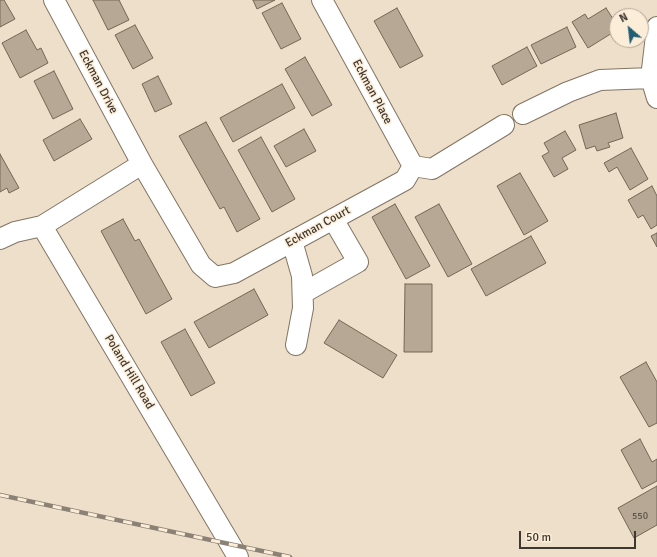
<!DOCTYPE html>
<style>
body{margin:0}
#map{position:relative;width:657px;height:557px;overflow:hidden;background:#eedfcb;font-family:Signika,sans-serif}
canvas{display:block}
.north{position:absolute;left:609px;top:8px;width:40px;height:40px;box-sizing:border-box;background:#fcedd8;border:1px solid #b0a595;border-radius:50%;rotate:332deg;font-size:11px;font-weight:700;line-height:16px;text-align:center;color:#3e3830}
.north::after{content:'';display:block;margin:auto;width:14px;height:18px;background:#1f5e74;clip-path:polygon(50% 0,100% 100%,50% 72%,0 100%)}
.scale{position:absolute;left:519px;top:531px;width:117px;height:18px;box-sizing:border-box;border:2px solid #3e3830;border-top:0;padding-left:5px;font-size:12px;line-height:14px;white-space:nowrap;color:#3e3830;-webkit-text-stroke:3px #fcedd8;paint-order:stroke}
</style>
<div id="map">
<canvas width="657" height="557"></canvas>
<div class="north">N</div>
<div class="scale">50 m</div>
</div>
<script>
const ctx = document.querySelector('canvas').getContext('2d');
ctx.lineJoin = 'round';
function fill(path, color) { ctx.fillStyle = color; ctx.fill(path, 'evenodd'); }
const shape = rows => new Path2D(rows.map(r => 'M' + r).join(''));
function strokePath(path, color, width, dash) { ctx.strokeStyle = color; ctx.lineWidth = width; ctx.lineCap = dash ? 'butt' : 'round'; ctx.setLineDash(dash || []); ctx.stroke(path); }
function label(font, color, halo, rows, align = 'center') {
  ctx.font = font + ' Signika,sans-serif'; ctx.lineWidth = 3; ctx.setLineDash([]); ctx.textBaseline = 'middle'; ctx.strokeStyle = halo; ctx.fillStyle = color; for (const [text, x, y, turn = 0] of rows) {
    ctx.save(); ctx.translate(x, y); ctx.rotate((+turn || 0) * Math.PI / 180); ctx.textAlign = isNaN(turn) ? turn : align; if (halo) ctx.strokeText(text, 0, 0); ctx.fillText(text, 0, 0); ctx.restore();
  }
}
const building = shape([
 [0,0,4,0,15,19,0,27,0,0],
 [93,0,119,0,129,20,108,30,93,0],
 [253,0,275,0,257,9,253,0],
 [282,3,301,39,281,49,262,13,282,3],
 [397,8,423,56,400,68,374,21,397,8],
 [606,8,617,25,617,30,588,48,572,22,585,14,588,19,606,8],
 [135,25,153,58,133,69,115,35,135,25],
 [567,27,576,47,541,64,531,45,567,27],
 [26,30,37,50,41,48,48,63,20,78,2,43,26,30],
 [527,47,537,66,502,85,492,66,527,47],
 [305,57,332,105,312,116,285,69,305,57],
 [54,71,73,109,53,119,34,81,54,71],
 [158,76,172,104,155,112,142,84,158,76],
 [282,84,295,108,233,142,220,118,282,84],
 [616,113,623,138,608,143,610,147,597,151,595,146,586,149,579,125,616,113],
 [80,119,92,139,54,161,43,140,80,119],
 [206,122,260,219,237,232,224,207,220,209,179,136,206,122],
 [304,129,316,151,286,167,274,146,304,129],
 [565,131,576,150,562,158,568,169,554,177,542,156,549,152,544,143,565,131],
 [261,137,295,199,272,212,238,150,261,137],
 [631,148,648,179,630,190,617,167,609,172,604,163,631,148],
 [0,154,19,188,9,193,7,188,0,192,0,154],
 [520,173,548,221,524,235,497,186,520,173],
 [652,186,657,196,657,225,651,229,643,215,638,218,628,200,652,186],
 [395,204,430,266,406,279,372,217,395,204],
 [439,204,472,264,448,277,415,217,439,204],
 [123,219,135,241,139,239,172,299,146,314,101,231,123,219],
 [657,233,657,247,651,236,657,233],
 [531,236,546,263,486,296,471,269,531,236],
 [405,284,432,284,432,352,404,352,405,284],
 [254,289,268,315,209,348,194,322,254,289],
 [339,320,397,355,383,378,324,343,339,320],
 [185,329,215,383,191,396,161,342,185,329],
 [646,362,657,382,657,423,649,427,620,377,646,362],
 [640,439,652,462,657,459,657,481,642,489,621,450,640,439],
 [657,486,657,525,634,538,618,508,657,486]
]);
fill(building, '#b6a895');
strokePath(building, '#736654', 1);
const minor = shape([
 [54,0,142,164,201,265,215,277,234,273,405,180,413,166],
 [322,0,413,166,432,169,504,125],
 [657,27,651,78,657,98],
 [523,114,568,92,600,80,651,78],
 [42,226,238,557],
 [0,239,15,232,42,226,142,164],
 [292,241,302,276,303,308,296,345],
 [303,293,358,262,333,219]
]);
strokePath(minor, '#837563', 22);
strokePath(minor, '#fff', 20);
const rail = shape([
 [0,495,290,557]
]);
strokePath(rail, '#8b8174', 4.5);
strokePath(rail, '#fcedd8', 3, [9]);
label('10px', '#5c5449', null, [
 ["550",640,516]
]);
label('12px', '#3e3830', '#fcedd8', [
 ["Eckman Drive",98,82,62],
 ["Eckman Place",372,92,62],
 ["Eckman Court",318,227,-29],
 ["Poland Hill Road",129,372,59]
]);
</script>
